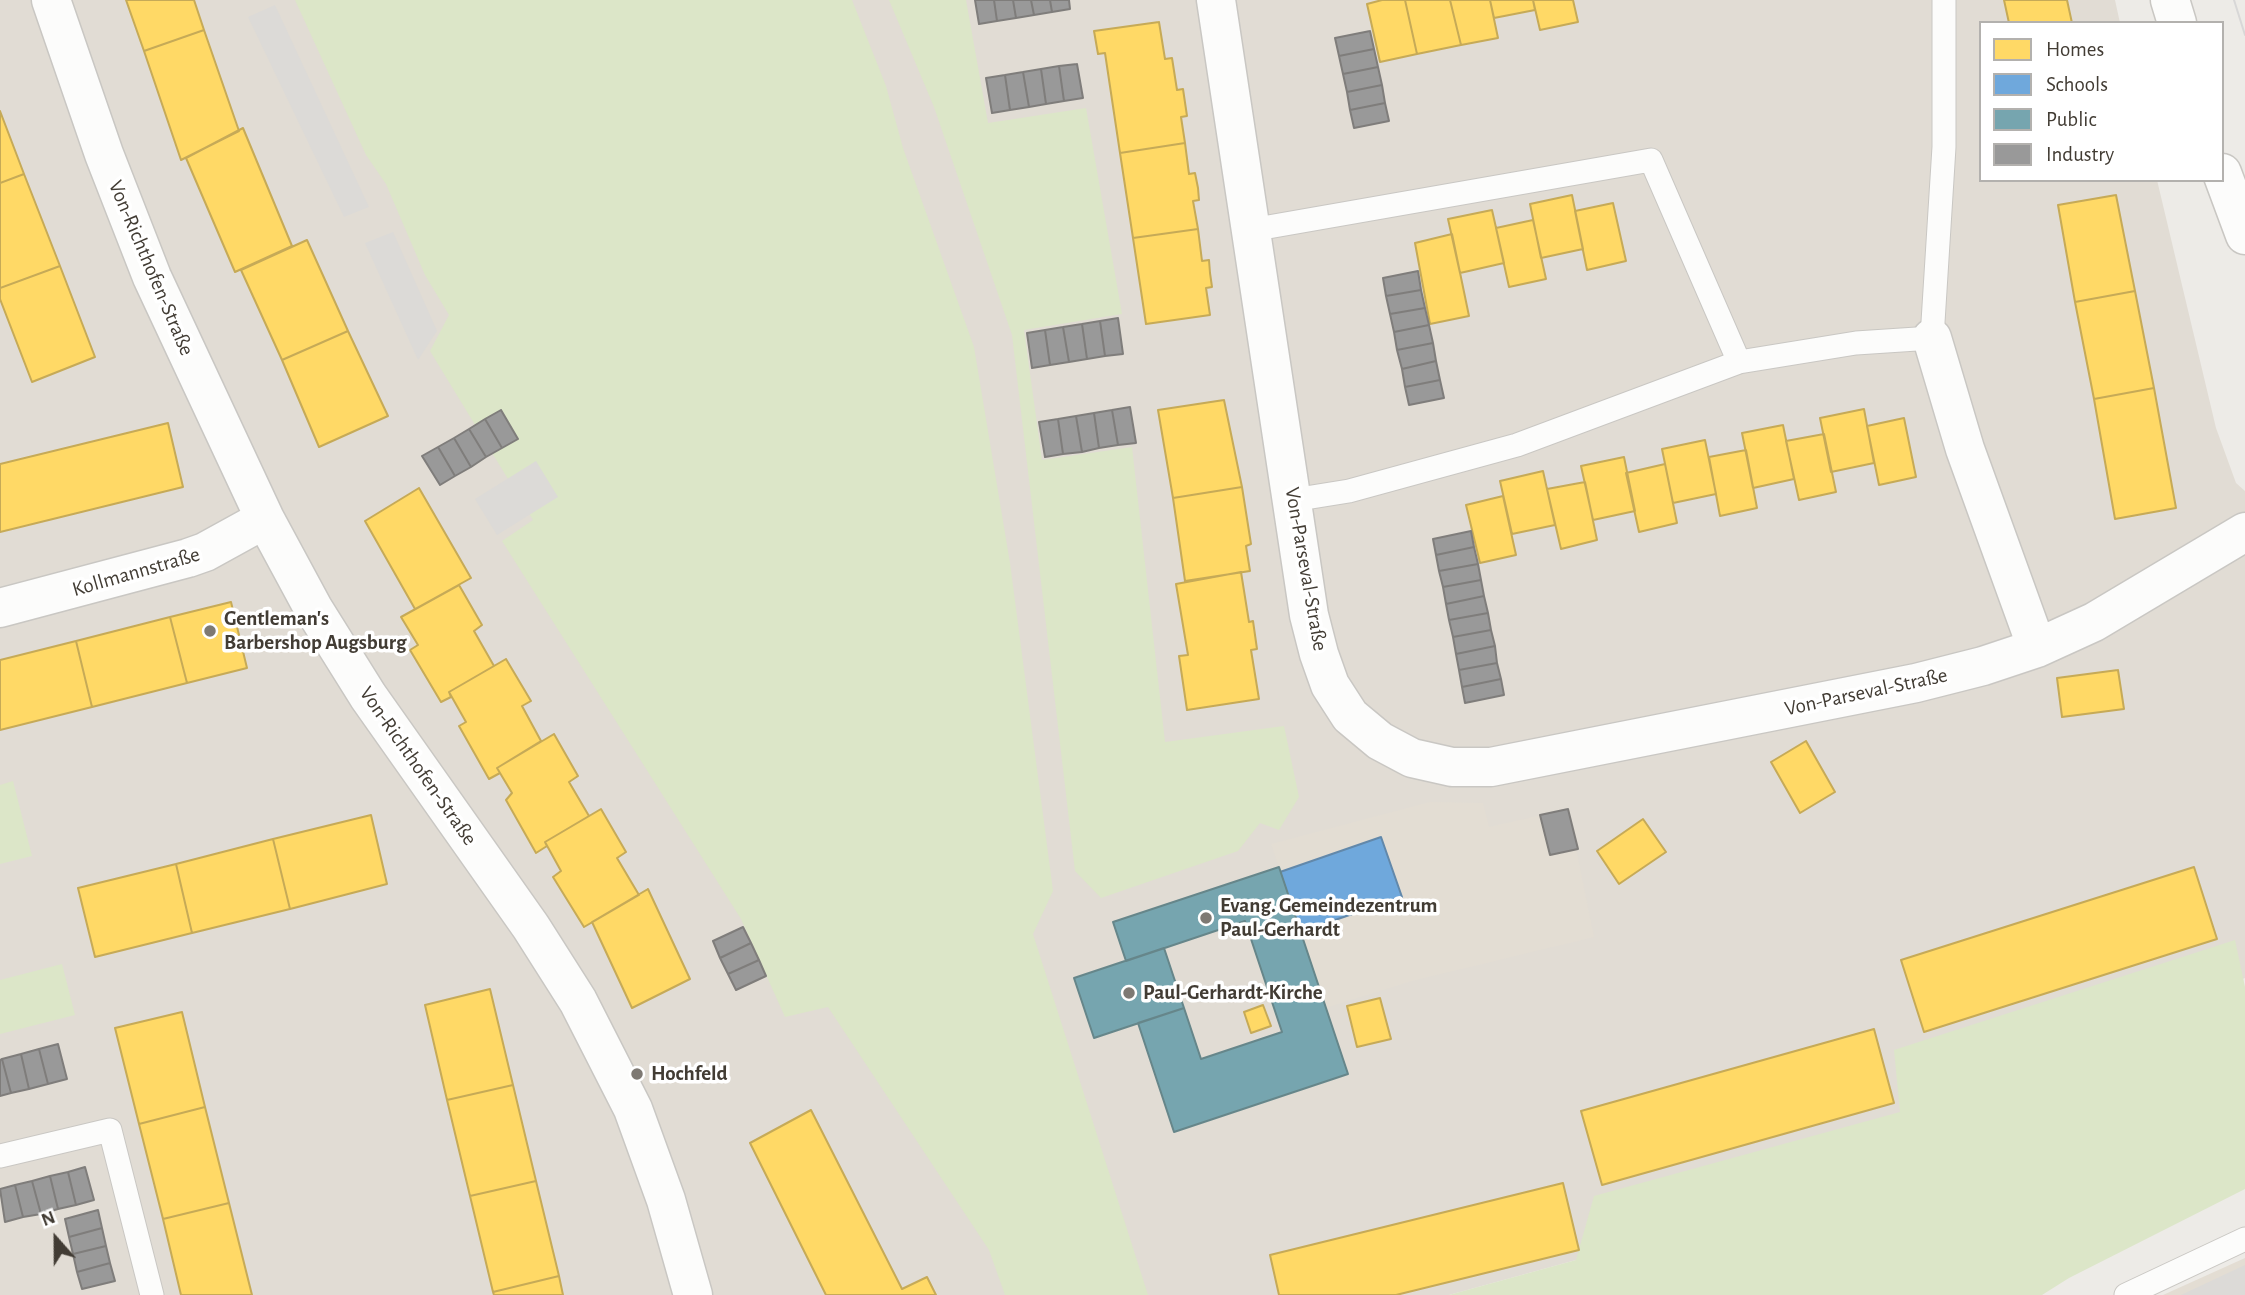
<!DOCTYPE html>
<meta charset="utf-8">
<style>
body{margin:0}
#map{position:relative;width:2245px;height:1295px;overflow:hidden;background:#edebe7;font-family:"Alegreya Sans",sans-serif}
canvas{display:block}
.legend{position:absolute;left:1979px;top:21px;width:245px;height:161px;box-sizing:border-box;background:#fff;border:2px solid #b3b1ae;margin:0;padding:9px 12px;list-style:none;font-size:21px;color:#423c34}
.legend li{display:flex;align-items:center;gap:14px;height:35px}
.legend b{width:35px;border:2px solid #b3b1ae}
.north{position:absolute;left:21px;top:1204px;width:70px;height:70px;-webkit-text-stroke:5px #fff;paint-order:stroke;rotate:339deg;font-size:19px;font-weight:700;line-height:28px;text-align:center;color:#423c34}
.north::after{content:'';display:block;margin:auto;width:24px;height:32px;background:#423c34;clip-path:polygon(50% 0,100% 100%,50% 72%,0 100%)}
</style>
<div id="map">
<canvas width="2245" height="1295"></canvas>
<ul class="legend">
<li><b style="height:19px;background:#ffd966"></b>Homes</li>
<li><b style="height:19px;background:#6fa8dc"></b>Schools</li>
<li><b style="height:19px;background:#76a5af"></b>Public</li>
<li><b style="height:19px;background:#999"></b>Industry</li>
</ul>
<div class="north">N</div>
</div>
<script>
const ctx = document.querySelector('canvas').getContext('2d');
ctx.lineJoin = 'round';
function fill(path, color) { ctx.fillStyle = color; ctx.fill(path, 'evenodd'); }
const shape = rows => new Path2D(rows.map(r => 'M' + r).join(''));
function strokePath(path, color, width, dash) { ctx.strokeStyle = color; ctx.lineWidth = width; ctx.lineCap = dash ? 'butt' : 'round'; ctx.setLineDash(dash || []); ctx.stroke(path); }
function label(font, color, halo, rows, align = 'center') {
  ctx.font = font + ' "Alegreya Sans",sans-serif'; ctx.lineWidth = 7; ctx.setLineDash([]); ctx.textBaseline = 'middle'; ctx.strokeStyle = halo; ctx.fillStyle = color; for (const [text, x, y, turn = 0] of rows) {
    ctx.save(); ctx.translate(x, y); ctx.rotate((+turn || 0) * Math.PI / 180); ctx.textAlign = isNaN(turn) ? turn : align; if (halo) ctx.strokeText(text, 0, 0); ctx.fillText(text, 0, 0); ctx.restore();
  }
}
fill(shape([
 [0,0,2115,0,2120,23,1981,23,1981,180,2157,180,2216,428,2236,483,2245,491,2245,978,1918,1130,1576,1260,1449,1295,0,1295]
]), '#e1dcd4');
fill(shape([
 [1430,802,1483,803,1489,827,1568,809,1594,937,1412,981,1325,1008,1271,844],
 [2245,1258,2245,1295,2163,1295]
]), '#e3ddd3');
fill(shape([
 [295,0,852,0,886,86,903,148,974,347,1010,563,1053,891,1033,934,1148,1295,1005,1295,989,1250,828,1007,785,1017,741,919,502,541,533,520,430,351,449,315,425,275,386,184,366,155],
 [889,0,966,0,988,123,1086,108,1122,314,1024,330,1042,460,1132,447,1165,742,1284,726,1299,797,1279,830,1260,823,1238,851,1101,898,1075,871,1012,335,934,107],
 [13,781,32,856,0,864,0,785],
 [2235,940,2245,987,2245,1189,2069,1278,2042,1295,1449,1295,1576,1260,1594,1196,1900,1112,1894,1050],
 [62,964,75,1015,0,1034,0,980]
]), '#dce6c8');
fill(shape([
 [275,5,369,207,344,217,248,17],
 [393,232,437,331,418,360,365,243],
 [536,461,558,497,497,535,475,499],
 [2245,1265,2245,1295,2181,1295]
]), '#dcdad7');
const homes = shape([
 [126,0,194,0,204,30,144,51,126,0],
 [1382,0,1405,0,1417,54,1380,62,1367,4,1382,0],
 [1405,0,1450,0,1461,45,1417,54,1405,0],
 [1450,0,1490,0,1498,38,1461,45,1450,0],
 [1490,0,1533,0,1535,10,1494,18,1490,0],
 [1533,0,1573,0,1578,22,1540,30,1533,0],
 [2004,0,2067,0,2072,23,2009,23,2004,0],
 [1159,22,1165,59,1172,58,1177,90,1183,89,1187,116,1181,117,1185,143,1120,153,1105,53,1098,54,1094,31,1159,22],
 [204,30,239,131,181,160,144,51,204,30],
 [0,111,24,174,0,183,0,111],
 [243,128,292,246,235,272,186,158,243,128],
 [1185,143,1189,174,1195,173,1198,188,1199,200,1193,201,1198,229,1133,238,1120,153,1185,143],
 [24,174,60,266,0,288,0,183,24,174],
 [1572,195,1583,249,1541,258,1530,204,1572,195],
 [2116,195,2135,291,2075,302,2058,205,2116,195],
 [1613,203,1626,261,1587,270,1575,211,1613,203],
 [1492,210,1504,263,1460,273,1448,219,1492,210],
 [1533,220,1546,279,1509,287,1496,228,1533,220],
 [1198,229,1202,261,1209,260,1210,273,1212,287,1206,288,1210,315,1146,324,1133,238,1198,229],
 [1452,234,1469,316,1430,324,1415,243,1452,234],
 [307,240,348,331,282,360,241,270,307,240],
 [60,266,95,357,32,382,0,299,0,288,60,266],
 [2135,291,2154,388,2094,399,2075,302,2135,291],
 [348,331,388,416,319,447,282,360,348,331],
 [2154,388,2176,508,2115,519,2094,399,2154,388],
 [1224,400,1242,487,1173,498,1158,410,1224,400],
 [1864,409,1874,463,1831,472,1820,418,1864,409],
 [1904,418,1916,477,1879,485,1867,426,1904,418],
 [168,423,183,487,0,532,0,464,168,423],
 [1783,425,1794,479,1753,488,1742,433,1783,425],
 [1824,434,1836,492,1799,500,1786,441,1824,434],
 [1705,440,1716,494,1673,503,1662,449,1705,440],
 [1746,450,1757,508,1720,516,1709,457,1746,450],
 [1624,457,1635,511,1593,520,1581,466,1624,457],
 [1665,464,1677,523,1639,532,1626,473,1665,464],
 [1543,471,1555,525,1512,534,1500,481,1543,471],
 [1585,482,1597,540,1561,549,1547,489,1585,482],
 [1242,487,1251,544,1246,546,1250,571,1185,581,1173,498,1242,487],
 [419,488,471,578,415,609,365,521,419,488],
 [1503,496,1516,555,1480,563,1466,505,1503,496],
 [1241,572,1249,622,1253,621,1257,649,1251,650,1259,699,1187,710,1179,656,1188,655,1176,584,1241,572],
 [459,585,482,625,474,631,494,666,449,692,451,697,441,702,410,650,418,645,401,617,459,585],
 [231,602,247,668,187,683,170,617,231,602],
 [170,617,187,683,92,707,76,641,170,617],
 [76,641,92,707,0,730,0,660,76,641],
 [506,659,531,701,522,706,541,741,497,768,500,773,489,779,459,726,466,722,449,692,506,659],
 [2118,670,2124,709,2062,717,2057,678,2118,670],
 [554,734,578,776,569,782,589,816,545,842,547,846,536,853,506,800,512,793,497,768,554,734],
 [1806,741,1835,792,1800,813,1771,762,1806,741],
 [601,809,626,852,617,858,639,895,584,927,553,877,561,871,545,842,601,809],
 [371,815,387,884,290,909,273,839,371,815],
 [1643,819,1666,852,1619,884,1597,851,1643,819],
 [273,839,290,909,192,933,176,864,273,839],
 [176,864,192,933,95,957,78,888,176,864],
 [2194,867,2217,939,1924,1032,1901,960,2194,867],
 [648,889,690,979,632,1008,592,922,648,889],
 [490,989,513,1085,447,1100,425,1005,490,989],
 [1380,998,1391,1039,1357,1047,1347,1006,1380,998],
 [1263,1005,1271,1026,1251,1033,1244,1012,1263,1005],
 [182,1012,205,1107,139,1124,115,1028,182,1012],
 [1874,1029,1894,1103,1602,1185,1581,1111,1874,1029],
 [513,1085,536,1181,470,1196,447,1100,513,1085],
 [205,1107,229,1203,163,1219,139,1124,205,1107],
 [811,1110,902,1289,927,1277,936,1295,826,1295,750,1143,811,1110],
 [536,1181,559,1276,493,1292,470,1196,536,1181],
 [1563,1183,1579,1250,1396,1295,1279,1295,1270,1255,1563,1183],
 [229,1203,252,1295,181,1295,163,1219,229,1203],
 [559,1276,563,1295,494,1295,493,1292,559,1276]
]);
fill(homes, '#ffd966');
strokePath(homes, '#c6aa57', 2);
const schools = shape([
 [1381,837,1402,897,1300,932,1280,872,1381,837]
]);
fill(schools, '#6fa8dc');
strokePath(schools, '#6288aa', 2);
const public = shape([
 [1279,867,1348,1074,1174,1132,1138,1023,1184,1008,1201,1059,1282,1032,1245,921,1126,961,1113,922,1279,867],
 [1164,948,1184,1008,1094,1038,1074,978,1164,948]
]);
fill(public, '#76a5af');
strokePath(public, '#66868a', 2);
const industry = shape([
 [975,0,994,0,997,21,979,24,975,0],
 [994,0,1013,0,1016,18,997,21,994,0],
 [1013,0,1031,0,1034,15,1016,18,1013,0],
 [1031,0,1050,0,1052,12,1034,15,1031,0],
 [1050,0,1069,0,1070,9,1052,12,1050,0],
 [1370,31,1374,49,1339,56,1335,38,1370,31],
 [1374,49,1378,67,1343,74,1339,56,1374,49],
 [1077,64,1083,98,1064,101,1059,66,1077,64],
 [1059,66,1064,101,1046,104,1041,69,1059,66],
 [1378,67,1382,85,1347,92,1343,74,1378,67],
 [1041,69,1046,104,1029,107,1023,72,1041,69],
 [1023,72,1029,107,1010,110,1005,75,1023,72],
 [1005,75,1010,110,992,113,986,78,1005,75],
 [1382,85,1385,103,1350,110,1347,92,1382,85],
 [1385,103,1389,121,1354,128,1350,110,1385,103],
 [1418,271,1421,290,1386,296,1383,278,1418,271],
 [1421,290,1425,308,1390,314,1386,296,1421,290],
 [1425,308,1429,325,1394,332,1390,314,1425,308],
 [1118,318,1123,354,1105,356,1100,321,1118,318],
 [1100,321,1105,356,1087,359,1082,324,1100,321],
 [1082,324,1087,359,1069,362,1063,327,1082,324],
 [1429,325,1433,343,1397,350,1394,332,1429,325],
 [1063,327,1069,362,1050,365,1045,330,1063,327],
 [1045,330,1050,365,1032,368,1027,333,1045,330],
 [1433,343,1436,361,1402,369,1397,350,1433,343],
 [1436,361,1440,380,1405,387,1402,369,1436,361],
 [1440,380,1444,398,1409,405,1405,387,1440,380],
 [1130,407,1136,443,1118,445,1112,410,1130,407],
 [501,410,518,439,502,448,485,419,501,410],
 [1112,410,1118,445,1099,448,1094,413,1112,410],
 [1094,413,1099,448,1082,452,1076,416,1094,413],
 [1076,416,1082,452,1063,454,1058,419,1076,416],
 [485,419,502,448,486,457,469,429,485,419],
 [1058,419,1063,454,1045,457,1039,422,1058,419],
 [469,429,486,457,471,467,454,438,469,429],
 [454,438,471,467,455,476,438,447,454,438],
 [438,447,455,476,440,485,422,456,438,447],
 [1471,531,1474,547,1436,555,1433,539,1471,531],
 [1474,547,1478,564,1439,571,1436,555,1474,547],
 [1478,564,1481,580,1443,587,1439,571,1478,564],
 [1481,580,1484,596,1446,604,1443,587,1481,580],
 [1484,596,1488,613,1449,620,1446,604,1484,596],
 [1488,613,1491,630,1453,637,1449,620,1488,613],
 [1491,630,1495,646,1456,654,1453,637,1491,630],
 [1495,646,1497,663,1459,670,1456,654,1495,646],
 [1497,663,1501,679,1462,687,1459,670,1497,663],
 [1501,679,1504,695,1465,703,1462,687,1501,679],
 [1568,809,1578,849,1550,855,1540,815,1568,809],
 [743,927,751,943,720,958,713,941,743,927],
 [751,943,759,960,728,974,720,958,751,943],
 [759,960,766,976,736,990,728,974,759,960],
 [58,1044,67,1079,48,1084,39,1049,58,1044],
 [39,1049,48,1084,29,1089,21,1054,39,1049],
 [21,1054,29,1089,11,1093,2,1059,21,1054],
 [2,1059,11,1093,0,1096,0,1060,2,1059],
 [85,1167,94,1200,76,1205,68,1172,85,1167],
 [68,1172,76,1205,58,1209,50,1176,68,1172],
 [50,1176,58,1209,41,1214,32,1181,50,1176],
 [32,1181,41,1214,23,1217,15,1185,32,1181],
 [15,1185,23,1217,5,1222,0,1189,15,1185],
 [98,1210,102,1228,69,1237,65,1219,98,1210],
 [102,1228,106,1246,73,1254,69,1237,102,1228],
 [106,1246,110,1263,77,1272,73,1254,106,1246],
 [110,1263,115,1281,82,1289,77,1272,110,1263]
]);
fill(industry, '#999');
strokePath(industry, '#7f7d7b', 2);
const service = shape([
 [1251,230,1651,160,1739,362],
 [1293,500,1349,491,1517,445,1739,362,1856,343,1932,338,1944,147,1944,0],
 [0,1156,110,1130,152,1295],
 [2126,1295,2245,1239]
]);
const minor = shape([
 [51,0,104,154,152,277,265,519,313,608,368,696,531,927,578,1001,633,1109,666,1200,693,1295],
 [1216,0,1309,615,1319,654,1330,685,1350,716,1380,741,1412,758,1452,767,1491,767,1916,683,1983,666,2037,648,2094,622,2245,532],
 [1932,338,1965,449,2037,648],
 [0,608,188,558,205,552,265,519]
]);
const tertiary = shape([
 [2170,0,2177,23],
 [2222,173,2245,235]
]);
strokePath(service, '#c9c7c3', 25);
strokePath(minor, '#c9c7c3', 41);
strokePath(tertiary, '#c9c7c3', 41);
strokePath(service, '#fcfcfb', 23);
strokePath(minor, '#fcfcfb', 38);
strokePath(tertiary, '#fcfcfb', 38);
strokePath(shape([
 [2234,0,2245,35]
]), '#d8d7d7', 2);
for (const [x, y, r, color] of [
 [210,631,7,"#7e7973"],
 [1206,918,7,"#7e7973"],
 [1129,993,7,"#7e7973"],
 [637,1074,7,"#7e7973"]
]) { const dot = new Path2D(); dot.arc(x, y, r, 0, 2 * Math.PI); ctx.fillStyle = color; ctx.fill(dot); strokePath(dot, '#fff', 2.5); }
label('21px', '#423c34', '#fff', [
 ["Von-Richthofen-Straße",151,268,67],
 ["Von-Parseval-Straße",1306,569,80],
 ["Kollmannstraße",136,572,-16],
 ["Von-Parseval-Straße",1866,692,-12],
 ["Von-Richthofen-Straße",418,766,55]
]);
label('bold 21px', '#423c34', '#fff', [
 ["Gentleman's",224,619],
 ["Barbershop Augsburg",224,643],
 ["Evang. Gemeindezentrum",1220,906],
 ["Paul-Gerhardt",1220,930],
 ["Paul-Gerhardt-Kirche",1143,993],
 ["Hochfeld",651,1074]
], 'left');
</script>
